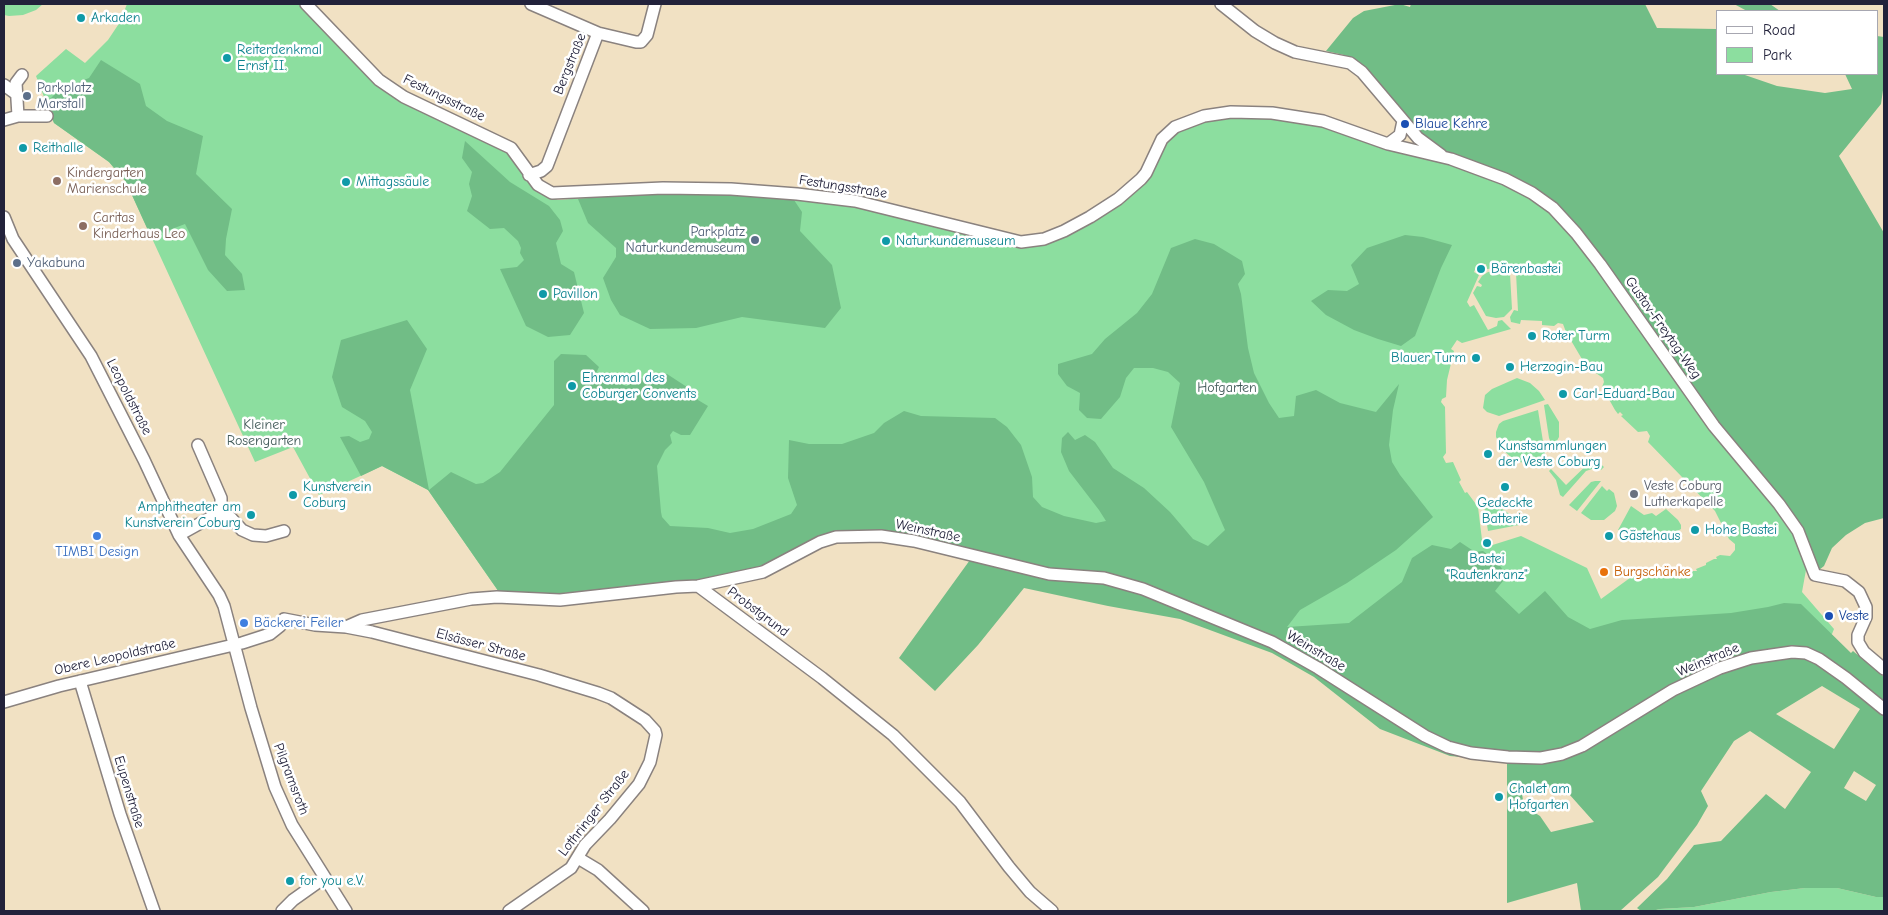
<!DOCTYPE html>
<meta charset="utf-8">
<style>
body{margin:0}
#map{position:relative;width:1888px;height:915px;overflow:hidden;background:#f1e1c3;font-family:"Comic Neue",sans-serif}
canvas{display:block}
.frame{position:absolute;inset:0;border:5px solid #22223b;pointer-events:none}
.legend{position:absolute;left:1716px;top:10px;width:162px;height:65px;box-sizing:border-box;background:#fff;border:1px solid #a7a7b1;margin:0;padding:6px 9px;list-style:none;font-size:15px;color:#22223b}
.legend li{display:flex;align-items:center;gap:10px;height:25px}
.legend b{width:25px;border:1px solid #a7a7b1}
</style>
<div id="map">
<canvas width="1888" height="915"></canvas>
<div class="frame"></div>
<ul class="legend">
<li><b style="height:6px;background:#fff"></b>Road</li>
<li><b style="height:14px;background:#8cde9f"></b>Park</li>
</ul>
</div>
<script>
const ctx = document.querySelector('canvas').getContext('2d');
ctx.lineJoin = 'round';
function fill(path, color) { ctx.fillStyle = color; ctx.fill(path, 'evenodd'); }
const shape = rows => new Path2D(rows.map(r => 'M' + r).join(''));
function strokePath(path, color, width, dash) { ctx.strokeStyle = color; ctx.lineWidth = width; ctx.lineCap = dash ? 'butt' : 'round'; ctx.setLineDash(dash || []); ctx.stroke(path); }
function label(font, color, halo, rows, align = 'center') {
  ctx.font = font + ' "Comic Neue",sans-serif'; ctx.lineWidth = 5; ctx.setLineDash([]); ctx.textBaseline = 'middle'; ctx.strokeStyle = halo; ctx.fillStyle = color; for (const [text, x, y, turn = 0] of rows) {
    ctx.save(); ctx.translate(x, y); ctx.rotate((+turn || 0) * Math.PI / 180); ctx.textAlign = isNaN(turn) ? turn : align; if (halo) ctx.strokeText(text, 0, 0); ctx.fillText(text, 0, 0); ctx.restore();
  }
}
fill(shape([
 [4,4,43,4,36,10,23,15,9,16,4,15],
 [127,4,300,4,348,57,382,89,413,106,505,149,513,156,530,185,542,193,558,200,663,192,832,201,895,215,1003,244,1033,247,1049,243,1092,220,1137,191,1149,175,1159,150,1174,131,1206,119,1249,115,1317,124,1473,171,1504,184,1540,203,1561,223,1576,240,1617,295,1690,403,1732,456,1774,504,1794,535,1804,559,1806,570,1802,592,1834,629,1832,634,1588,739,1145,586,855,532,591,591,552,594,501,595,428,490,382,466,319,495,293,447,255,462,126,182,109,162,54,123,36,76,66,49,85,63,108,40,120,22],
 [1486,264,1487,269,1515,266,1519,271,1516,273,1518,311,1514,310,1510,317,1511,322,1520,324,1521,320,1542,321,1542,325,1554,326,1558,323,1563,324,1566,332,1589,371,1593,371,1603,378,1604,382,1602,387,1615,410,1618,414,1620,412,1623,415,1621,416,1638,432,1647,431,1650,436,1648,442,1715,511,1729,539,1735,544,1735,550,1730,556,1720,555,1716,557,1717,559,1714,559,1706,563,1706,565,1696,569,1697,571,1691,571,1692,574,1690,575,1688,573,1683,575,1684,578,1679,579,1678,576,1634,575,1601,599,1587,568,1521,536,1483,548,1478,507,1467,492,1465,493,1459,482,1461,480,1453,462,1446,463,1443,457,1446,453,1445,407,1441,402,1442,399,1446,397,1447,380,1454,351,1451,349,1457,340,1462,343,1511,329,1502,320,1498,321,1497,326,1488,330,1474,305,1470,307,1467,302,1479,275,1474,272,1477,265],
 [1505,269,1510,274,1512,309,1504,317,1496,318,1486,316,1473,293,1477,286,1481,287,1482,285,1478,282,1482,276,1488,272],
 [1517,378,1530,383,1539,391,1545,400,1499,416,1487,412,1483,408,1485,395,1492,389],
 [1548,404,1559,422,1559,437,1553,448,1549,438,1544,405],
 [1538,410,1545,454,1545,459,1542,463,1535,465,1520,462,1511,457,1504,451,1496,437,1496,432,1499,424,1503,421],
 [1594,458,1604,467,1601,470,1592,469,1586,471,1563,497,1560,495,1556,480,1549,471,1551,469,1566,485],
 [1595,481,1601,481,1577,511,1569,505,1591,482],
 [1602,486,1607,491,1609,489,1614,493,1617,506,1615,511,1604,520,1591,520,1581,513],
 [1489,500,1524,524,1488,531,1484,505],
 [1631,506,1644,515,1652,513,1656,516,1666,509,1678,520,1681,525,1681,529,1668,536,1660,537,1636,537,1636,533,1618,530],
 [1805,888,1837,888,1876,897,1884,897,1884,911,1652,911,1660,909,1694,907,1771,892]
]), '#8cde9f');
fill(shape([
 [1400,4,1410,7,1411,4,1645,4,1657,28,1717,29,1717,74,1742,74,1777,86,1825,93,1852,89,1845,74,1877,74,1877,36,1884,37,1884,83,1881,104,1839,156,1884,233,1884,518,1865,523,1846,535,1832,548,1824,566,1819,570,1739,452,1687,381,1634,300,1574,225,1555,205,1437,150,1424,141,1357,62,1344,55,1326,51,1353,18,1364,11],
 [1734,4,1770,4,1780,11,1747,11],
 [101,60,140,84,146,106,167,121,203,136,196,174,232,209,226,239,225,255,242,274,245,290,227,291,208,270,185,224,151,237,126,182,109,162,54,123,46,103,54,95,66,87,89,78],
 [465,141,510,182,549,206,560,220,563,231,556,243,561,264,574,272,584,313,570,335,548,337,526,326,500,269,517,267,524,260,520,253,521,248,518,241,504,228,490,229,467,211,472,196,469,184,472,172,462,158],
 [663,192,754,194,792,197,802,212,800,231,832,265,841,308,825,328,742,317,696,328,650,329,620,315,611,300,603,278,616,257,616,248,588,223,578,199],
 [1405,235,1423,237,1452,245,1441,268,1415,336,1401,346,1378,339,1354,330,1326,315,1311,301,1328,290,1347,291,1359,284,1351,265,1367,248],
 [1195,239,1214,244,1242,261,1245,274,1238,284,1241,294,1248,348,1254,373,1269,403,1279,418,1294,416,1296,396,1316,390,1340,403,1376,412,1399,384,1393,410,1389,445,1392,462,1400,475,1433,517,1396,550,1347,583,1300,610,1287,627,1349,623,1402,582,1412,558,1432,545,1451,549,1460,542,1475,552,1483,551,1498,563,1507,576,1495,591,1519,614,1545,591,1568,617,1590,629,1622,620,1731,613,1768,607,1784,603,1801,604,1851,653,1853,651,1884,677,1884,897,1876,897,1837,888,1805,888,1771,892,1694,907,1660,909,1652,911,1641,911,1637,908,1667,879,1694,845,1721,841,1766,794,1785,809,1811,772,1750,731,1734,741,1701,791,1708,806,1697,825,1658,877,1620,911,1581,911,1577,883,1507,903,1507,761,1450,756,1380,729,1314,677,1272,653,1180,619,1108,606,1024,588,978,645,935,691,899,658,975,553,855,532,776,563,718,578,552,594,501,595,428,490,382,466,361,476,340,437,349,436,360,442,369,439,372,432,365,421,342,407,332,377,341,340,407,320,427,349,410,390,429,490,451,472,476,484,483,483,500,472,554,405,554,361,561,354,586,355,599,367,594,377,627,386,637,379,667,374,690,389,698,400,708,406,690,435,681,435,673,431,670,435,672,443,665,450,657,466,661,512,662,517,670,526,708,528,730,533,753,529,791,514,797,505,788,478,789,440,809,444,842,444,874,433,884,423,904,411,921,416,995,418,1007,427,1021,445,1032,477,1033,497,1042,507,1064,516,1096,523,1106,521,1099,510,1069,471,1061,452,1062,438,1068,432,1075,440,1085,435,1095,442,1113,468,1144,488,1170,512,1193,539,1208,546,1225,530,1204,482,1171,427,1180,383,1168,372,1153,368,1134,368,1126,378,1120,397,1101,419,1087,418,1079,410,1080,393,1067,386,1058,374,1058,364,1092,354,1105,339,1137,313,1152,294,1171,248],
 [1822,686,1860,709,1834,749,1776,714],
 [1854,771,1876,785,1866,801,1844,788],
 [1561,785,1594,822,1551,832,1540,816,1524,806,1522,794]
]), '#71bd86');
const street = shape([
 [306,4,379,80,404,97,511,148,538,185,552,193,663,188,731,189,797,194,855,201,1021,242,1044,239,1064,231,1090,217,1118,199,1141,179,1146,173,1162,139,1175,127,1204,116,1231,112,1272,113,1323,121,1388,144,1451,159,1505,179,1532,193,1553,208,1576,233,1600,264,1714,426,1779,504,1798,531,1815,575,1845,581,1859,592,1866,607,1866,617,1858,635,1858,642,1864,652,1884,669],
 [531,4,598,33,636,42,641,42,647,35,655,4],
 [1221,4,1255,31,1275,43,1295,52,1350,63,1362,72,1418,138,1441,155],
 [4,85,15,93],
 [18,116,16,83,22,75],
 [4,120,18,116,47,116],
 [1388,144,1400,135,1403,121],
 [529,175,541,171,547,166,598,33],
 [4,217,13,239,91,356,144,460,179,535,219,595,224,606,251,708,275,787,292,825,346,911],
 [198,445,221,498,221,507,215,515],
 [179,535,215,515,222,515,231,518,242,530,253,535,266,536,284,531],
 [698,586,822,678,893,735,960,802,1009,867,1030,892,1052,911],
 [346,627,362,620,471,599,497,597,560,600,676,587,698,586,763,572,820,542,836,537,881,536,914,541,1049,574,1104,578,1143,589,1272,642,1318,668,1425,736,1448,747,1471,753,1508,757,1541,758,1562,754,1582,746,1673,690,1720,668,1751,658,1792,652,1806,653,1819,659,1846,678,1884,709],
 [80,681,120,814,154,911],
 [4,702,59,686,242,643,270,634,280,626,284,619,315,625,346,627,372,632,539,675,598,693,611,698,645,720,655,731,656,735,650,762,639,784,610,819,585,845,571,868,509,911],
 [578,858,598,870,643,911],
 [282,911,293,900,324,878]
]);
strokePath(street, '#8a827f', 14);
strokePath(street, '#fff', 11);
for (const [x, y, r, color] of [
 [81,18,5,"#0f9aa8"],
 [227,58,5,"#0f9aa8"],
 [27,96,5,"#5c6f8a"],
 [1405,124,5,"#1a4fb4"],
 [23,148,5,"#0f9aa8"],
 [57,181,5,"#8d6e63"],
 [346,182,5,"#0f9aa8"],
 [83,226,5,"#8d6e63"],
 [755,240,5,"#5c6f8a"],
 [886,241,5,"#0f9aa8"],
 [17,263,5,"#5c6f8a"],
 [1481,269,5,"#0f9aa8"],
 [543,294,5,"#0f9aa8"],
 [1532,336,5,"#0f9aa8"],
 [1476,358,5,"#0f9aa8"],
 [1510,367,5,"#0f9aa8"],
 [572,386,5,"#0f9aa8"],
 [1563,394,5,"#0f9aa8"],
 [1488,454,5,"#0f9aa8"],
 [1505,487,5,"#0f9aa8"],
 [1634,494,5,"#6b7280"],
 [293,495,5,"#0f9aa8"],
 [251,515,5,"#0f9aa8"],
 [1695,530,5,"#0f9aa8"],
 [97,536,5,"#3f7fe0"],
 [1609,536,5,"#0f9aa8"],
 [1487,543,5,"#0f9aa8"],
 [1604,572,5,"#e8710a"],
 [1829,616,5,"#1a4fb4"],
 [244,623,5,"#3f7fe0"],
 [1499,797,5,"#0f9aa8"],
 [290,881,5,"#0f9aa8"]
]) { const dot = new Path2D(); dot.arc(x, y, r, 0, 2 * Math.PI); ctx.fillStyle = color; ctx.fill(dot); strokePath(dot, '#fff', 2); }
label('14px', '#0d838f', '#fff', [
 ["Arkaden",91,18],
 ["Reiterdenkmal",237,50],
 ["Ernst II.",237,66],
 ["Reithalle",33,148],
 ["Mittagssäule",356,182],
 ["Naturkundemuseum",896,241],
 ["Bärenbastei",1491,269],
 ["Pavillon",553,294],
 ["Roter Turm",1542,336],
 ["Blauer Turm",1466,358,"right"],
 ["Herzogin-Bau",1520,367],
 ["Ehrenmal des",582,378],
 ["Coburger Convents",582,394],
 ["Carl-Eduard-Bau",1573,394],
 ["Kunstsammlungen",1498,446],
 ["der Veste Coburg",1498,462],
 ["Kunstverein",303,487],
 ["Coburg",303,503],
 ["Gedeckte",1505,503,"center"],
 ["Batterie",1505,519,"center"],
 ["Amphitheater am",241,507,"right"],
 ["Kunstverein Coburg",241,523,"right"],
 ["Hohe Bastei",1705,530],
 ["Gästehaus",1619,536],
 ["Bastei",1487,559,"center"],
 ["\"Rautenkranz\"",1487,575,"center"],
 ["Chalet am",1509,789],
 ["Hofgarten",1509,805],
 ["for you e.V.",300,881]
], 'left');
label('14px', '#22223b', '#fff', [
 ["Bergstraße",570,64,-68],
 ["Festungsstraße",444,98,26],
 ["Festungsstraße",843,187,9],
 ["Gustav-Freytag-Weg",1663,328,55],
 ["Leopoldstraße",129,397,63],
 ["Weinstraße",928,531,12],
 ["Probstgrund",758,612,37],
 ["Elsässer Straße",481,645,15],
 ["Weinstraße",1316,651,31],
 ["Obere Leopoldstraße",115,657,-13],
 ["Weinstraße",1708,660,-23],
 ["Pilgramsroth",291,779,69],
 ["Eupenstraße",129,792,73],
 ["Lothringer Straße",594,813,-52]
]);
label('14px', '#4e5e75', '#fff', [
 ["Parkplatz",37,88],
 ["Marstall",37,104],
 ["Parkplatz",745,232,"right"],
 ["Naturkundemuseum",745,248,"right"],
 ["Yakabuna",27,263]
], 'left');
label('14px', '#164399', '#fff', [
 ["Blaue Kehre",1415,124],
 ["Veste",1839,616]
], 'left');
label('14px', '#785e54', '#fff', [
 ["Kindergarten",67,173],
 ["Marienschule",67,189],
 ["Caritas",93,218],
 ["Kinderhaus Leo",93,234]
], 'left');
label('14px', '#425a59', '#fff', [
 ["Hofgarten",1227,388],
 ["Kleiner",264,425],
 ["Rosengarten",264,441]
]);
label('14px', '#5b616d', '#fff', [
 ["Veste Coburg",1644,486],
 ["Lutherkapelle",1644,502]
], 'left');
label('14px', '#366cbe', '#fff', [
 ["TIMBI Design",97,552],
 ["Bäckerei Feiler",254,623,"left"]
]);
label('14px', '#c56008', '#fff', [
 ["Burgschänke",1614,572]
], 'left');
</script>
